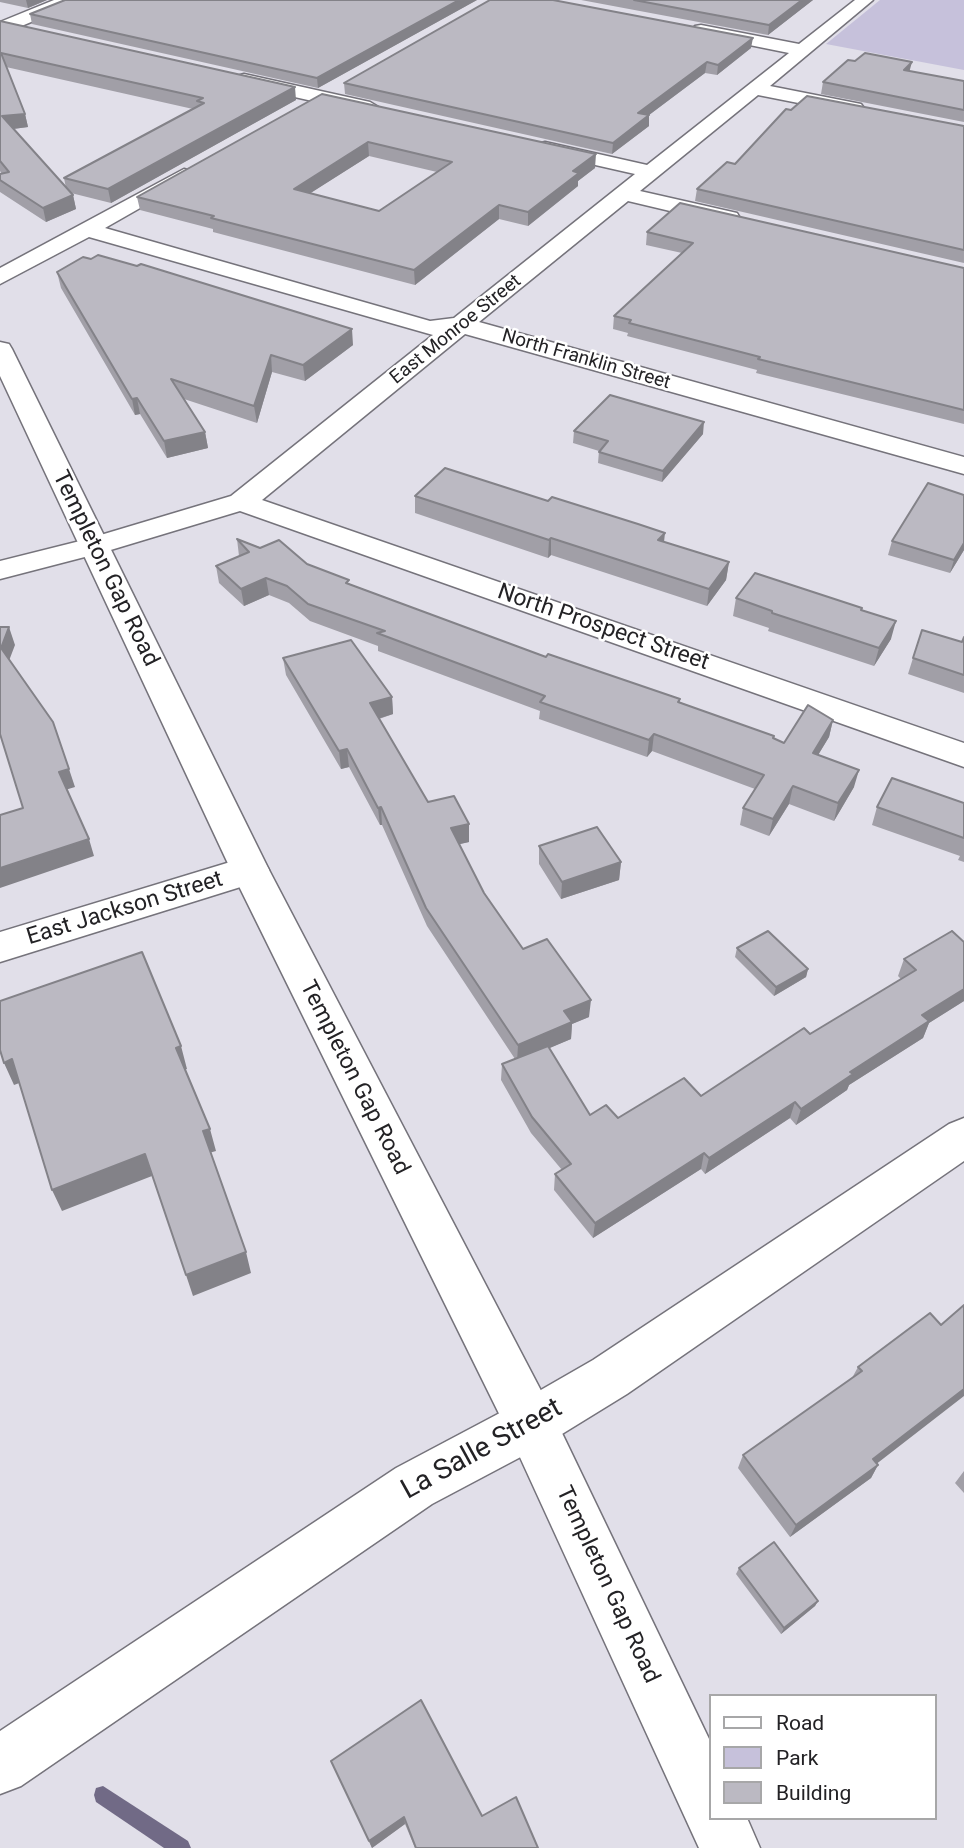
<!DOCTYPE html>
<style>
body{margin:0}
#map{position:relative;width:964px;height:1848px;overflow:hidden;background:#e1dfe9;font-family:Roboto,sans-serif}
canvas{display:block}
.legend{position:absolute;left:709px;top:1694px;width:228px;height:126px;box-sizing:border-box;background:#fff;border:2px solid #a7a7a8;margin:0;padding:9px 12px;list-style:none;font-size:21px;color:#232225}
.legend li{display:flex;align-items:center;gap:14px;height:35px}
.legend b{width:35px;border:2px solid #a7a7a8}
</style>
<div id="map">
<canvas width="964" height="1848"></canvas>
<ul class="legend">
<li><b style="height:9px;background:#fff"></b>Road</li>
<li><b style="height:19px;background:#c6c1db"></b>Park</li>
<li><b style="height:19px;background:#bbb9c2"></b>Building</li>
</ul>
</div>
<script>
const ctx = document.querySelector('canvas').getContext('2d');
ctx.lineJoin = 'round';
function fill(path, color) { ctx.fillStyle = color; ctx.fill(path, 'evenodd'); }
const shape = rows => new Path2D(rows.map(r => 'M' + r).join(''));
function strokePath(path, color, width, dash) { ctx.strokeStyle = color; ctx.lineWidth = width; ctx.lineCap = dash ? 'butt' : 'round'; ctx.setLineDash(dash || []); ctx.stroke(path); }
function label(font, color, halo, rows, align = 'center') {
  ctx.font = font + ' Roboto,sans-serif'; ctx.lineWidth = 5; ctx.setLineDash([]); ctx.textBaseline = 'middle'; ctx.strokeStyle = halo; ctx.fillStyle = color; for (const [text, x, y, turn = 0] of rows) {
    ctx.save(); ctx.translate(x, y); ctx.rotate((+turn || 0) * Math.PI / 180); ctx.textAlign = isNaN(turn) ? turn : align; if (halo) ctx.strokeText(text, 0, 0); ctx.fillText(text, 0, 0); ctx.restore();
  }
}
fill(shape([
 [880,0,964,0,964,70,826,44]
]), '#c6c1db');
fill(shape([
 [103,1786,188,1841,191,1848,164,1848,96,1802,94,1795,96,1788,103,1786]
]), '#716a86');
const minor = shape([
 [54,0,76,0,74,4,12,30,0,30,0,22,54,0],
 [855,0,873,0,770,86,861,104,864,108,861,112,854,114,758,95,640,191,737,213,740,218,737,223,729,225,628,201,479,322,964,457,964,474,465,334,262,500,964,743,964,767,240,511,104,552,0,579,0,561,84,540,231,496,433,335,89,237,0,284,0,268,184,169,191,171,194,175,191,179,105,228,430,321,454,318,635,174,538,152,535,148,538,144,545,142,647,165,789,53,695,34,692,30,695,26,701,25,799,44,855,0],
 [244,74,370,102,380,108,370,114,237,84,235,80,237,76,244,74],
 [250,856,263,860,269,870,263,880,0,962,0,932,250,856],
 [964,1118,964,1161,627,1394,549,1442,432,1504,21,1786,0,1794,0,1731,396,1468,513,1406,593,1360,949,1124,964,1118]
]);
const tertiary = shape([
 [0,342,9,344,12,349,269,870,549,1406,710,1741,710,1818,747,1818,760,1848,699,1848,513,1442,231,870,0,376,0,342]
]);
strokePath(minor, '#75737b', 3);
strokePath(tertiary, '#75737b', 3);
fill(minor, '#fff');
fill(tertiary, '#fff');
fill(shape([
 [0,0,47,0,28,8,0,2],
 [65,0,477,0,318,88,32,24,30,14],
 [581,0,813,0,768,35],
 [0,21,296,100,111,203,71,193,73,195,76,209,46,222,0,192,0,174,2,174,0,171],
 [6,67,193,109,64,178,66,188,13,129,28,127,25,114],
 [751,48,717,75,705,73,649,115,649,126,612,154,345,94,344,83],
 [910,71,964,81,964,122,821,94,823,82],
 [322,94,595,168,578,181,578,186,528,226,499,219,415,285,213,232,213,229,140,210,137,197],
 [369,156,437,172,379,211,310,193],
 [964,126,964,263,695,201,697,189,735,164],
 [647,232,964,268,964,424,756,373,757,370,627,336,628,333,613,329,614,316,682,253,646,245],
 [57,272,353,345,305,381,272,372,257,423,184,399,205,432,208,448,167,458,140,414,135,415,61,288],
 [574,431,703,434,662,482,598,463,599,451,573,443],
 [964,495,964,550,950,573,888,555,892,541],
 [415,496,664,542,729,562,726,580,707,606,551,555,548,558,415,513],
 [237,539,307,564,350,584,546,657,680,699,680,702,784,743,833,720,829,737,818,755,854,787,834,821,789,804,769,836,740,825,743,808,755,789,652,751,647,757,539,719,540,711,378,651,378,646,310,621,289,603,269,595,244,606,219,583,216,566,239,556],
 [736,598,862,611,891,639,874,666,768,631,769,628,733,616],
 [964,637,964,693,908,674,913,658,962,642],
 [283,658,392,697,393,714,379,719,428,802,469,824,469,842,459,844,484,893,523,949,589,1017,572,1024,571,1039,549,1048,590,1115,618,1118,701,1096,810,1034,901,979,898,976,904,959,964,942,964,1001,929,1023,923,1038,849,1085,847,1090,796,1125,790,1118,705,1174,701,1169,593,1238,554,1190,555,1174,562,1170,531,1133,501,1080,502,1064,515,1059,427,926,382,825,380,825,349,767,341,769,286,675],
 [964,803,964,862,958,860,960,856,872,825,877,807],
 [539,846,621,862,619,880,561,899,539,864],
 [737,948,808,969,806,977,774,996,735,957],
 [930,1313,877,1463,878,1465,871,1478,790,1537,738,1468,743,1455,852,1378,858,1367],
 [964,1471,964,1493,955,1483],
 [739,1568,818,1601,815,1606,781,1634,736,1574],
 [331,1761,482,1816,538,1848,415,1848,405,1824,372,1848]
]), '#a19fa7');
fill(shape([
 [26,0,47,0,28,8],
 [459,0,477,0,318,88,317,78],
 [802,0,813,0,768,35,769,25],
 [753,38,751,48,717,75,718,65],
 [707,62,705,73,637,124,638,113],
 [912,62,909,73,904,70],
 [295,87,296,100,111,203,108,189],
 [25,114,28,127,5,130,2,116],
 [649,115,649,126,612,154,613,143],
 [368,142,369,156,295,203,294,189],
 [596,154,595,168,578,181,578,186,528,226,528,212,573,171],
 [73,195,76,209,46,222,43,208],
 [499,205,499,219,415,285,414,270],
 [352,329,353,345,305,381,303,365],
 [271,355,272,372,257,423,254,406],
 [137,398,140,414,135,415,132,399],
 [704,422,703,434,662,482,663,471],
 [205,432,208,448,167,458,164,441],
 [665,533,663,551,658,540],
 [551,538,551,555,548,558,549,540],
 [964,543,964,550,950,573,954,560],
 [729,562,726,580,707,606,709,589],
 [266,578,269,595,244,606,241,589],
 [896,621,891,639,874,666,879,648],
 [9,627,15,645,7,666,1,648],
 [392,697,393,714,371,721,370,703],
 [833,720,829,737,809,770,813,753],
 [654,734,652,751,647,757,649,740],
 [347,749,349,767,341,769,339,751],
 [69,769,75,787,65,790,59,772],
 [859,770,854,787,834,821,838,803],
 [793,786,789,804,769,836,773,819],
 [381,807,382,825,380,825,378,808],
 [469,824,469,842,452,846,451,828],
 [89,839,94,856,0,888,0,868],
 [621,862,619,880,561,899,562,882],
 [808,969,806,977,774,996,776,987],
 [964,989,964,1001,929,1023,923,1038,849,1085,847,1090,796,1125,801,1109,850,1072,922,1015],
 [591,1000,589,1017,572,1024,571,1039,517,1062,518,1045,564,1011],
 [181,1046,187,1069,183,1070,176,1048],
 [12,1059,22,1082,14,1085,4,1063],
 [795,1102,790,1118,705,1174,709,1158],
 [210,1129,216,1151,209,1153,203,1131],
 [704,1153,701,1169,593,1238,595,1223],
 [145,1154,152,1176,62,1211,52,1190],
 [246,1252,251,1273,193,1296,186,1275],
 [964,1389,964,1396,866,1472,873,1459],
 [878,1465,871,1478,790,1537,796,1525],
 [818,1601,815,1606,781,1634,784,1628],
 [404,1817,405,1824,372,1848,369,1841]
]), '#838288');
const building = shape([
 [65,0,459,0,317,78,30,14,65,0],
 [490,0,553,0,753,38,718,65,707,62,638,113,649,115,613,143,344,83,490,0],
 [634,0,802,0,769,25,634,0],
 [0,21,295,87,108,189,64,178,204,103,197,101,203,98,1,53,25,114,2,116,73,195,43,208,0,180,0,174,9,172,0,161,0,21],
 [865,53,912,62,904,70,964,81,964,110,823,82,848,60,855,61,865,53],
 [322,94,596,154,573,171,579,173,528,212,499,205,414,270,211,218,214,216,137,197,322,94],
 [368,142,452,162,379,211,294,189,368,142],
 [807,96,964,126,964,250,697,189,727,162,735,164,786,109,791,110,807,96],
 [680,203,964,268,964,410,758,359,760,357,629,323,631,320,614,316,693,243,647,232,680,203],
 [98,255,137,266,141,264,352,329,303,365,271,355,254,406,171,379,205,432,164,441,137,398,132,399,57,272,83,257,91,259,98,255],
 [610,395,704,422,663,471,599,452,608,441,574,431,610,395],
 [445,468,548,501,552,497,638,524,665,533,658,540,729,562,709,589,551,538,549,540,415,496,445,468],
 [928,483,964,495,964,543,954,560,892,541,928,483],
 [237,539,260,548,279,540,307,564,349,580,346,583,546,657,548,654,680,699,678,702,774,736,773,738,784,743,808,705,833,720,813,753,859,770,838,803,793,786,773,819,743,808,764,775,654,734,649,740,540,702,545,696,377,633,385,631,308,604,287,586,266,578,241,589,216,566,249,552,237,539],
 [755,573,862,608,861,610,896,621,879,648,772,613,772,611,736,598,755,573],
 [0,627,9,627,1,648,53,722,69,769,59,772,89,839,0,868,0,815,23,808,0,734,0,627],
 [922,630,962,642,964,637,964,675,913,658,922,630],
 [351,640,392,697,370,703,428,802,454,796,469,824,451,828,484,893,523,949,547,939,591,1000,564,1011,572,1022,518,1045,426,908,381,807,378,808,347,749,339,751,283,658,351,640],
 [892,778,964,803,964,838,877,807,892,778],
 [597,827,621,862,562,882,539,846,597,827],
 [768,931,808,969,776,987,737,948,768,931],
 [952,931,964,942,964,989,922,1015,929,1021,850,1072,853,1074,801,1109,795,1102,709,1158,704,1153,595,1223,555,1174,571,1164,532,1117,502,1064,548,1046,590,1115,606,1105,618,1118,684,1078,701,1096,804,1028,810,1034,916,970,904,959,952,931],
 [142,952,181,1046,176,1048,210,1129,203,1131,246,1252,186,1275,145,1154,52,1190,12,1059,4,1063,0,1050,0,1001,142,952],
 [964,1305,964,1389,873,1459,878,1465,796,1525,743,1455,862,1371,858,1367,930,1313,941,1325,964,1305],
 [774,1542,818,1601,784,1628,739,1568,774,1542],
 [421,1700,482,1816,516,1797,538,1848,416,1848,404,1817,369,1841,331,1761,421,1700]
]);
fill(building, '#bbb9c2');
strokePath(building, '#838288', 2);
label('19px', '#232225', '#fff', [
 ["East Monroe Street",456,330,-39],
 ["North Franklin Street",586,360,16]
]);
label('23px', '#232225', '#fff', [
 ["Templeton Gap Road",105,569,64],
 ["North Prospect Street",603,628,19],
 ["East Jackson Street",125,909,-17],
 ["Templeton Gap Road",354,1078,63],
 ["Templeton Gap Road",607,1585,65]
]);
label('28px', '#232225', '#fff', [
 ["La Salle Street",482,1450,-29]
]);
</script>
